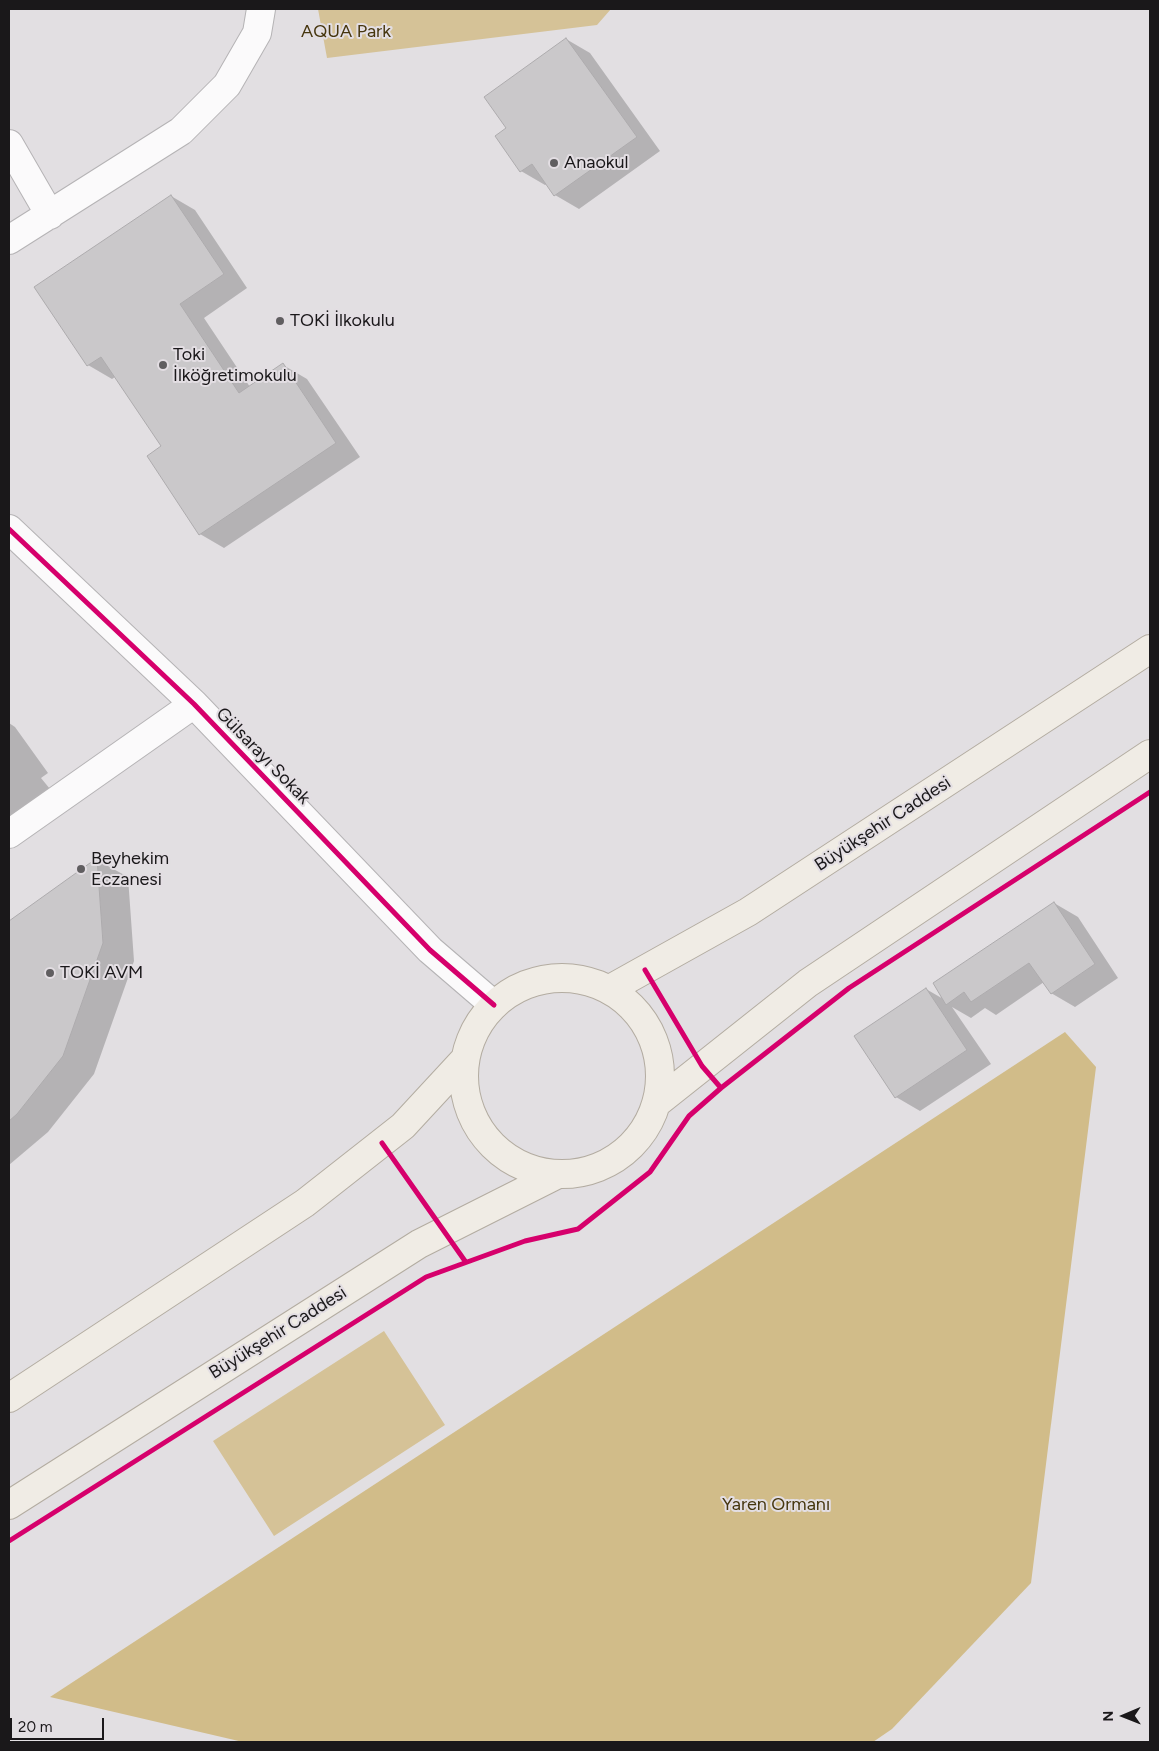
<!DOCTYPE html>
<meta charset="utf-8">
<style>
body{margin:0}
#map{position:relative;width:1159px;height:1751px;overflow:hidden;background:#e2dfe2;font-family:Figtree,sans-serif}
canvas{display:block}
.frame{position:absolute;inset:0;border:10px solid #1a181a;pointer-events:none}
.north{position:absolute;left:1099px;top:1691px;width:50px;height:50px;-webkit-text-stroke:4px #e3dee3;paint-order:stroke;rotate:269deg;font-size:14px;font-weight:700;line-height:20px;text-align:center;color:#1a181a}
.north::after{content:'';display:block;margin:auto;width:18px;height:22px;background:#1a181a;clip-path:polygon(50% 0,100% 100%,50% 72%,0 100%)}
.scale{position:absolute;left:10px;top:1718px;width:94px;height:22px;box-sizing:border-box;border:2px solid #1a181a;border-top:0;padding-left:6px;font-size:15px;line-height:18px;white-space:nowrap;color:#1a181a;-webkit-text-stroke:4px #e3dee3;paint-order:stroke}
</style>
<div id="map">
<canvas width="1159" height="1751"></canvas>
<div class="frame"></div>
<div class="north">N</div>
<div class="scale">20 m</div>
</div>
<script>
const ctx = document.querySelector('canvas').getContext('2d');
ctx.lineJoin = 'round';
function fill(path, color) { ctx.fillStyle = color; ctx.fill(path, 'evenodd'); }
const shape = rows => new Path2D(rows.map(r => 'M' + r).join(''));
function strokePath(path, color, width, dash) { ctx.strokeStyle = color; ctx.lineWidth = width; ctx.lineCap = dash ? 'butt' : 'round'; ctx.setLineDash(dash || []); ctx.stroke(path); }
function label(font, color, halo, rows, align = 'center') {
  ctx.font = font + ' Figtree,sans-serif'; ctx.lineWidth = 4; ctx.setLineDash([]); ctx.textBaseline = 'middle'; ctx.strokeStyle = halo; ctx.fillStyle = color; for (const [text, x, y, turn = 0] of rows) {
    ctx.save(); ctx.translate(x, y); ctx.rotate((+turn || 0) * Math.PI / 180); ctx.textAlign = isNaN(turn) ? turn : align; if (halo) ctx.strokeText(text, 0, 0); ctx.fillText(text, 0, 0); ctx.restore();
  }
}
fill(shape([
 [318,9,611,9,597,25,327,58],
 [384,1331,445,1425,274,1536,213,1441]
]), '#d5c297');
fill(shape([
 [1065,1032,1096,1067,1031,1583,892,1729,873,1742,243,1742,50,1697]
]), '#d1bc89');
fill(shape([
 [566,39,590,53,660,151,579,209,555,195,547,184,545,185,521,171,497,136,508,128],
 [171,196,195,210,247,288,204,318,250,387,283,365,307,379,360,457,224,548,200,534,162,447,115,377,112,379,88,365],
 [9,723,15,727,48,773,41,778,50,789,9,819],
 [97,860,128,877,134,961,94,1074,48,1132,9,1165,9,922],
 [1054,903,1078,917,1118,978,1075,1007,1051,993,1044,982,996,1015,985,1008,971,1018,952,1007,991,1064,920,1111,896,1097,855,1037,926,989,945,1000]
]), '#0003');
const building = shape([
 [566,38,637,137,554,196,532,164,520,172,495,136,506,128,484,97,566,38],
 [171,195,224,274,180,304,239,393,283,363,336,443,199,535,147,456,161,446,101,357,87,366,34,287,171,195],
 [97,858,103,943,63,1056,17,1114,9,1121,9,921,97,858],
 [1054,902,1095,964,1051,994,1029,963,971,1002,964,992,946,1005,933,983,1054,902],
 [926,988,967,1050,895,1098,854,1036,926,988]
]);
fill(building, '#cac8ca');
strokePath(building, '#adabad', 1);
const minor = shape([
 [9,144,50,215],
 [9,240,181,131,227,85,257,33,261,9],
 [9,529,194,704,430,950,494,1005],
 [9,834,194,704]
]);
const primary = shape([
 '464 1076a98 98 0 1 1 196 0a98 98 0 1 1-196 0Z',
 [610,989,748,912,1150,649],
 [658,1102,808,983,1150,754],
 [9,1398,305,1203,403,1126,465,1059],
 [9,1505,419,1244,556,1175]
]);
strokePath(minor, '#b5b3b5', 30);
strokePath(primary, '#b3aca1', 30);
strokePath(minor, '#fbfafb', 28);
strokePath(primary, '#f0ece5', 28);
strokePath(shape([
 [9,529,194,704,430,950,494,1005],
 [645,970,702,1066,721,1088],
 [382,1143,465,1261],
 [9,1541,426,1277,525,1241,578,1229,650,1172,689,1116,721,1088,849,988,1150,792]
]), '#d6006c', 5);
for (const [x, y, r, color] of [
 [554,163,5,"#605e60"],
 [280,321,5,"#605e60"],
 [163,365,5,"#605e60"],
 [81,869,5,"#605e60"],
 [50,973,5,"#605e60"]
]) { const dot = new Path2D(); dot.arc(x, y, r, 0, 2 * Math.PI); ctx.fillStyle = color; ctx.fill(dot); strokePath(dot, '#e3dee3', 2); }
label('18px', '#46360e', '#e3dee3', [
 ["AQUA Park",346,32],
 ["Yaren Ormanı",776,1505]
]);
label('18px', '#1a181a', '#e3dee3', [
 ["Anaokul",564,163],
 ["TOKİ İlkokulu",290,321],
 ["Toki",173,355],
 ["İlköğretimokulu",173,376],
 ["Beyhekim",91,859],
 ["Eczanesi",91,880],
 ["TOKİ AVM",60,973]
], 'left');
label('18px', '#1a181a', '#e3dee3', [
 ["Gülsarayı Sokak",263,756,46],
 ["Büyükşehir Caddesi",883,824,-33],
 ["Büyükşehir Caddesi",278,1333,-32]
]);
</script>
